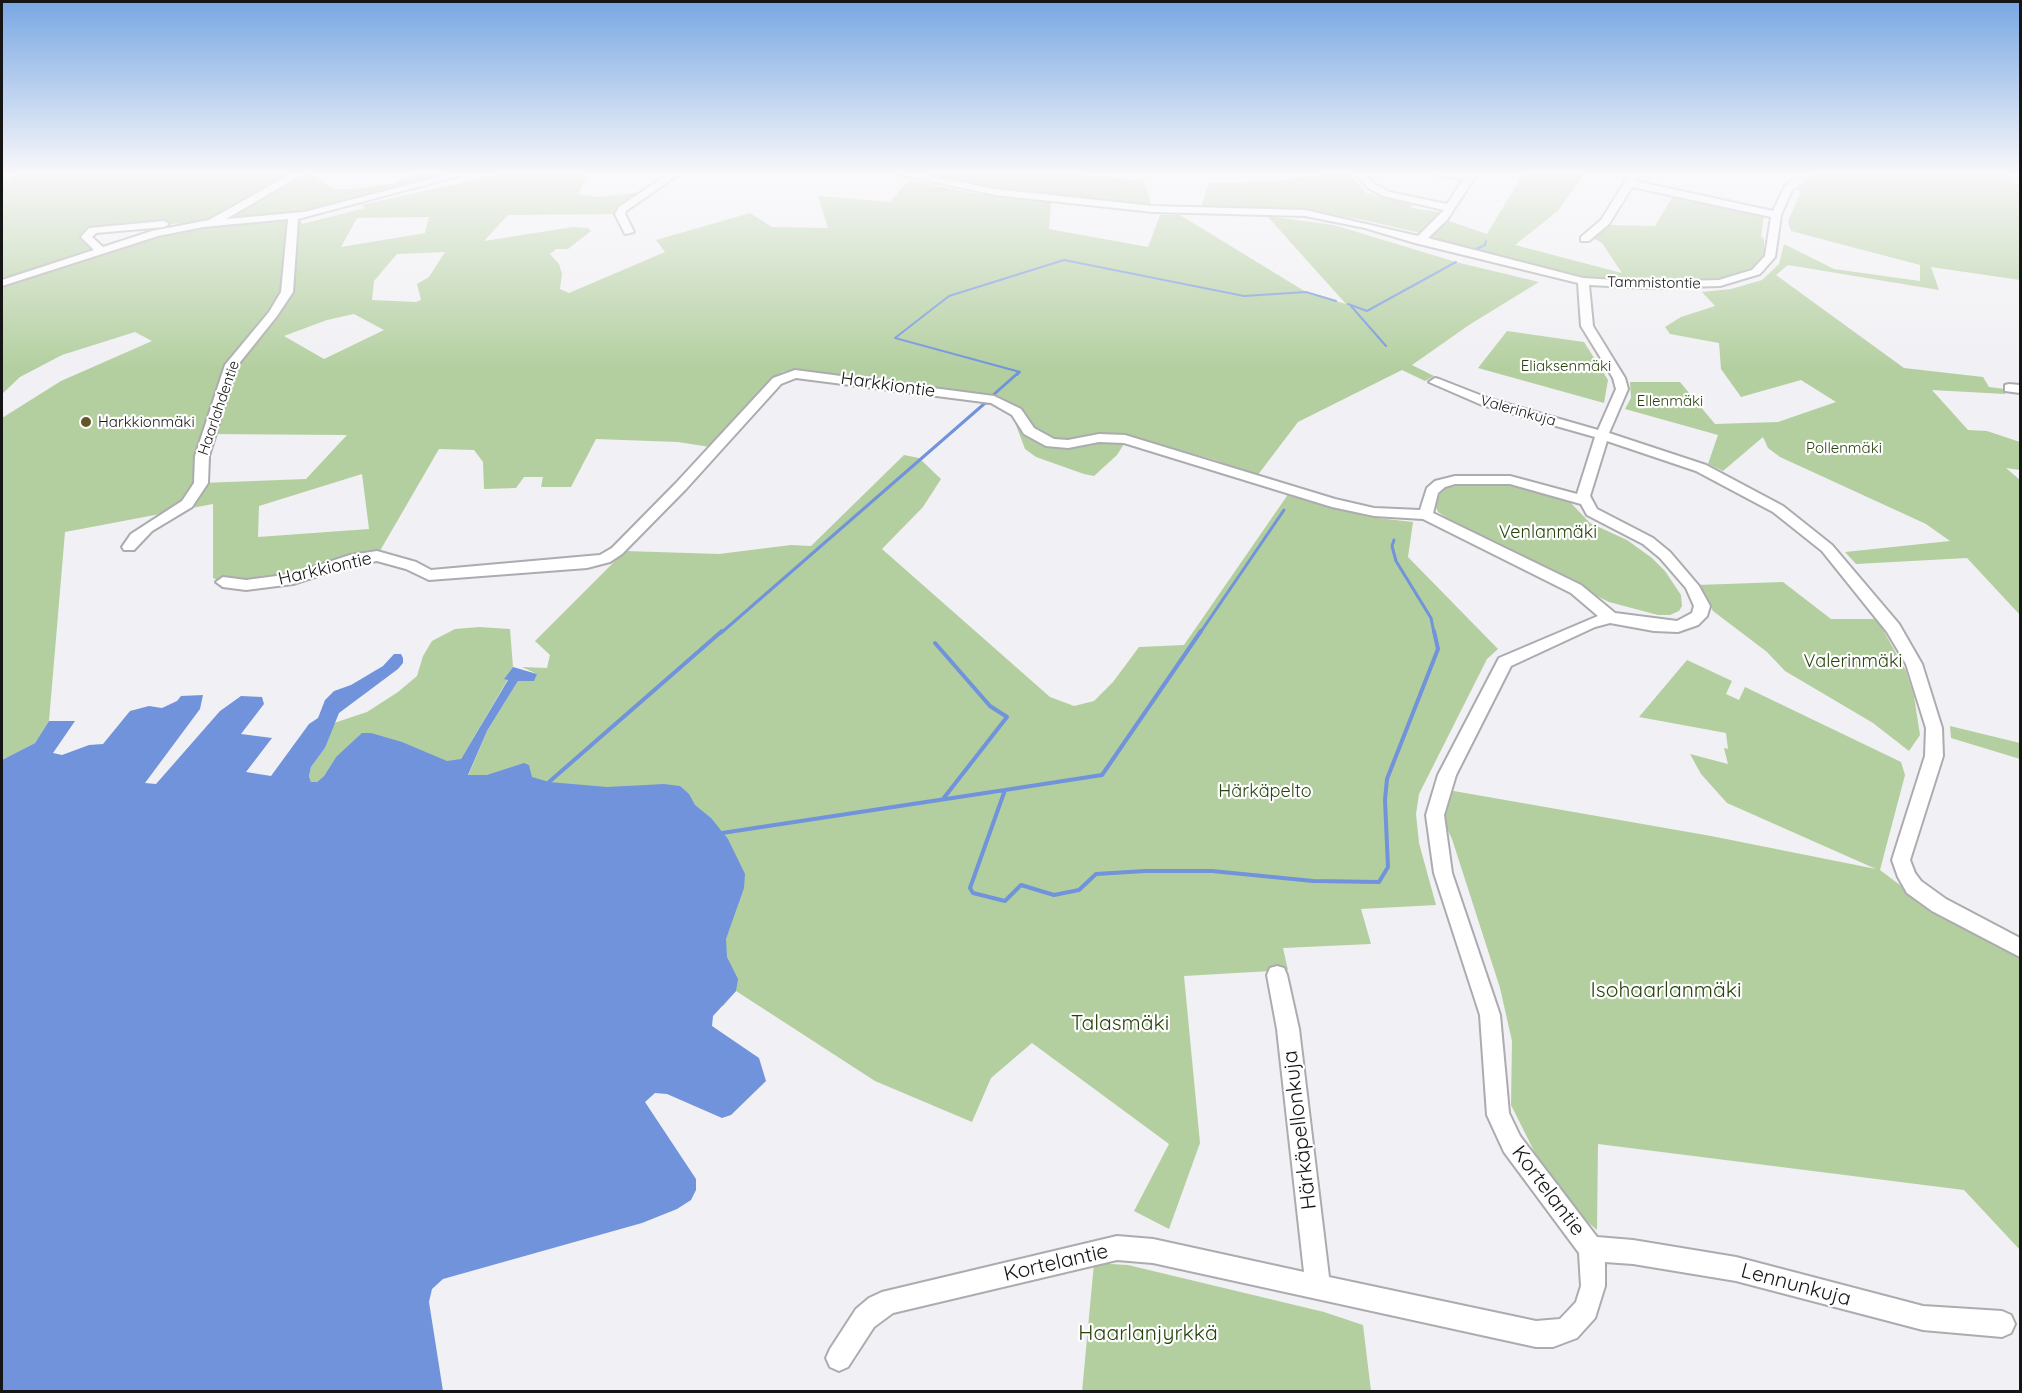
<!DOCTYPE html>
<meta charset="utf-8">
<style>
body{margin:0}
#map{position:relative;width:2022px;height:1393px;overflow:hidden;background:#f1f0f4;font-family:Quicksand,sans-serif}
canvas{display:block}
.frame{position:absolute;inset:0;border:3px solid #151516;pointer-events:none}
</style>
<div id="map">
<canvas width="2022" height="1393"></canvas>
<div class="frame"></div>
</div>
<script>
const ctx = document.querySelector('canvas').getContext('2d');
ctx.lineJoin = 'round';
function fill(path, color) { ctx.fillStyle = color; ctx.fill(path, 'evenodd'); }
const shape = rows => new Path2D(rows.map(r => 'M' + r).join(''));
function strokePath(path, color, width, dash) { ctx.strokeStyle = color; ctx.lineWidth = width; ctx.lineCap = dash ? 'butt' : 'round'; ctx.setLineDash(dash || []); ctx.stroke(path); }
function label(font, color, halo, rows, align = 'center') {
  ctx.font = font + ' Quicksand,sans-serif'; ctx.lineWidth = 4.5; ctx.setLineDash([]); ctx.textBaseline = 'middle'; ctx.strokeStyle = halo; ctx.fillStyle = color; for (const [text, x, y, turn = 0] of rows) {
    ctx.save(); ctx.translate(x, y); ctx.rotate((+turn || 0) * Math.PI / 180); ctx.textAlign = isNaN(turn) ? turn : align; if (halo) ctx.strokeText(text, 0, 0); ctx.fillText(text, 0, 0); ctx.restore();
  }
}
fill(shape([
 [2,174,8,174,4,178,9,181,18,174,314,174,314,178,334,189,353,189,392,184,415,174,445,174,310,211,215,218,200,223,102,226,87,231,80,238,97,255,177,230,300,219,302,224,365,208,361,205,501,174,588,174,578,194,598,197,644,192,613,214,508,215,484,241,573,227,588,228,591,231,568,249,556,249,550,254,559,264,562,274,560,289,569,293,665,252,656,240,750,213,772,227,828,228,818,196,890,202,909,180,977,194,1051,202,1049,229,1148,247,1160,215,1180,215,1306,292,1346,304,1267,216,1334,225,1456,262,1539,282,1469,325,1412,365,1434,376,1425,381,1402,370,1298,422,1257,476,1215,460,1129,436,1117,455,1094,476,1084,474,1036,457,1025,449,1011,412,997,405,983,405,991,396,791,370,782,372,710,447,678,442,596,439,571,487,541,487,543,477,524,477,516,488,484,489,483,462,474,450,439,449,377,556,293,579,223,582,213,578,213,504,65,532,49,721,35,743,2,760,2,418,61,381,152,341,135,332,62,355,20,377,2,394],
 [429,217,425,233,341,247,357,218],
 [445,252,429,277,417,284,421,300,416,302,372,300,374,281,397,254],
 [354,314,384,330,324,359,284,336,327,320],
 [209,434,346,435,347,435,306,479,202,483],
 [362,474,369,529,258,537,259,506],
 [921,174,1071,174,1144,181,1152,206,967,185],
 [1329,174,1349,174,1366,193,1412,205,1411,208,1440,212,1420,233,1359,219,1295,210,1201,207,1209,183,1278,181],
 [1523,174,1584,174,1558,211,1515,245,1622,273,1602,243,1594,239,1610,225,1655,226,1674,194,1764,217,1761,237,1764,238,1764,258,1753,269,1723,280,1671,283,1595,279,1444,242,1431,236,1449,221,1487,234],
 [1816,174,2002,174,2020,189,2020,280,1931,267,1939,290,1788,265,1776,275,1904,368,1983,377,1989,387,2005,389,2005,394,1932,390,1968,430,1987,431,2020,442,2020,470,2006,468,2020,480,2020,615,1967,558,1856,564,1845,552,1950,541,1926,524,1780,457,1768,448,1763,437,1723,471,1708,464,1718,435,1625,409,1631,398,1630,382,1680,382,1715,424,1778,422,1836,402,1801,380,1741,397,1721,369,1719,343,1670,334,1665,327,1681,317,1715,306,1702,292,1731,289,1762,280,1779,264,1784,244,1834,269,1920,281,1920,265,1791,231,1788,221,1801,192,1797,189],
 [1507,331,1584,342,1608,380,1604,403,1478,368],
 [904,455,919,458,941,479,923,507,882,549,1050,697,1074,706,1094,701,1113,682,1139,647,1184,645,1289,493,1325,506,1369,517,1413,522,1408,557,1498,649,1487,659,1419,794,1416,814,1419,843,1436,905,1361,909,1371,944,1283,948,1288,970,1184,976,1200,1143,1169,1229,1134,1211,1169,1144,1032,1043,991,1078,972,1122,875,1081,736,991,723,1006,468,776,487,731,518,681,537,674,522,667,547,668,550,655,535,641,625,551,719,554,791,545,811,546],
 [1493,483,1534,489,1570,502,1590,523,1627,540,1652,558,1665,571,1681,595,1682,606,1679,611,1670,615,1658,615,1609,602,1471,534,1438,512,1435,505,1443,487],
 [1783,582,1831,619,1877,619,1906,671,1914,696,1920,735,1909,751,1873,723,1785,671,1767,652,1713,611,1697,585],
 [479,627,510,629,513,667,505,678,508,679,461,759,450,769,336,757,324,776,317,782,311,782,309,776,311,767,325,748,334,723,367,712,398,692,417,676,423,656,432,641,455,629],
 [1687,660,1732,681,1726,694,1739,700,1745,687,1901,762,1905,775,1880,870,1936,912,2020,956,2020,1250,1964,1190,1598,1144,1597,1230,1578,1214,1535,1153,1511,1105,1512,1041,1500,988,1452,839,1443,821,1448,790,1711,836,1876,869,1727,803,1701,774,1690,754,1728,764,1724,748,1728,749,1726,733,1639,717],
 [1950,726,2020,743,2020,759,1951,738],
 [1094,1263,1128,1265,1324,1312,1363,1325,1371,1391,1082,1392]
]), '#b3cf9f');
fill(shape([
 [394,654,401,654,403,658,403,663,398,669,339,713,325,748,311,767,309,776,311,782,317,782,324,776,336,757,362,733,371,733,402,742,447,761,461,759,508,680,504,679,513,667,537,674,534,681,518,681,487,731,468,775,487,775,524,763,529,765,532,777,549,782,607,787,664,784,680,786,689,794,695,805,711,818,728,839,745,874,744,888,726,939,727,957,738,979,736,991,713,1016,712,1026,759,1058,766,1081,731,1115,722,1118,667,1094,655,1093,645,1102,696,1179,696,1190,691,1200,677,1209,642,1223,443,1279,432,1289,429,1302,443,1391,2,1391,2,760,35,743,49,721,75,721,53,753,62,755,89,745,103,744,130,711,149,706,162,708,177,701,181,696,203,695,200,709,145,783,156,784,220,711,241,696,262,697,264,704,241,734,272,738,246,772,271,776,309,724,318,718,325,700,334,691,351,685,383,666]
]), '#7193db');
strokePath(shape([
 [1472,251,1485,245,1486,241],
 [1348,304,1367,311,1456,262],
 [1351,306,1386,346],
 [1017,375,1020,372,895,338,949,296,1064,260,1244,296,1306,292,1336,301]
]), '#7193db', 2);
strokePath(shape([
 [992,396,1018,373],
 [1394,540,1392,546,1396,561,1431,618,1434,633],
 [721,633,984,404],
 [1200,633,1284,510]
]), '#7193db', 3);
strokePath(shape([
 [935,643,990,706,1007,717,943,799],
 [549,782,722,631],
 [1005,790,1102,775,1201,631],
 [722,833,1005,790,970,888,973,893,1005,901,1021,885,1054,895,1079,890,1096,874,1145,871,1212,871,1313,881,1379,882,1388,867,1385,800,1387,779,1438,649,1434,631]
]), '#7193db', 4);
const minor = shape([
 [291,174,303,174,226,219,304,212,450,174,466,174,298,219,293,292,277,316,237,366,209,456,208,483,192,507,152,531,134,550,124,550,122,547,131,534,182,501,194,483,195,456,225,365,269,312,281,292,288,219,203,227,158,236,2,286,2,280,94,250,81,237,89,228,164,221,169,224,164,227,96,233,92,237,103,247,152,231,209,220,291,174],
 [668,174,679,174,626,211,625,214,634,232,625,234,615,214,619,207,668,174],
 [898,174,918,174,995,189,1153,206,1305,210,1418,236,1444,210,1383,196,1368,188,1356,174,1366,174,1374,184,1389,192,1447,204,1463,180,1436,174,1477,174,1447,220,1428,238,1583,278,1649,282,1719,280,1752,270,1765,256,1771,217,1632,187,1609,224,1589,241,1581,241,1581,237,1601,220,1630,174,1640,174,1635,181,1773,211,1785,186,1802,174,1814,174,1792,190,1781,215,1775,257,1760,274,1720,286,1649,288,1589,285,1593,326,1625,378,1628,389,1609,433,1706,465,1783,506,1832,545,1899,624,1922,664,1942,728,1943,756,1910,860,1915,873,1921,881,1946,899,2020,938,2020,957,1932,911,1907,893,1898,877,1892,860,1925,756,1926,728,1906,664,1887,632,1822,551,1773,512,1696,471,1607,441,1590,496,1597,509,1653,538,1670,552,1699,586,1710,606,1707,616,1698,625,1678,632,1654,631,1610,623,1595,627,1511,666,1456,775,1444,815,1452,873,1500,1015,1509,1113,1520,1136,1597,1237,1633,1240,1736,1257,1923,1306,2002,1311,2011,1315,2015,1324,2011,1333,2002,1337,1923,1330,1736,1281,1633,1264,1605,1262,1605,1286,1595,1318,1577,1338,1553,1347,1536,1347,1153,1263,1117,1260,893,1313,874,1327,848,1367,839,1371,830,1367,826,1358,830,1349,856,1309,869,1298,882,1292,1117,1236,1153,1239,1304,1272,1277,1029,1267,975,1270,968,1277,966,1284,968,1287,975,1299,1029,1329,1277,1536,1321,1560,1319,1576,1302,1581,1286,1579,1253,1504,1152,1487,1115,1480,1015,1434,873,1426,815,1438,775,1499,658,1598,616,1571,593,1423,519,1374,516,1332,507,1124,443,1099,442,1068,448,1046,446,1024,434,1012,415,991,403,796,378,781,384,686,489,622,554,610,562,587,568,429,580,406,569,377,561,352,565,293,584,246,590,223,587,216,582,223,577,246,580,292,574,350,555,377,551,416,562,431,570,600,555,612,548,676,483,773,378,795,370,994,396,1021,409,1034,428,1054,439,1068,440,1099,434,1125,435,1335,499,1374,508,1420,510,1427,488,1435,481,1455,476,1510,476,1577,494,1595,437,1482,405,1429,382,1435,378,1439,379,1490,399,1598,430,1616,389,1613,378,1581,326,1578,283,1415,243,1365,228,1305,216,1153,212,995,195,898,174],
 [1455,484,1510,484,1581,504,1587,515,1643,544,1660,558,1686,588,1694,606,1692,613,1677,621,1615,613,1581,585,1433,513,1438,493,1445,487,1455,484],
 [2006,174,2016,174,2020,178,2020,186,2006,174],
 [2009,384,2020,385,2020,393,2005,391,2005,385,2009,384]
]);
strokePath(minor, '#acabaf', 4);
fill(minor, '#fff');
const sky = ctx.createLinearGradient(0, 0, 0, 369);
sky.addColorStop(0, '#78a7e3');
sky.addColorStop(0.47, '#f9f8fa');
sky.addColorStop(1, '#f9f8fa00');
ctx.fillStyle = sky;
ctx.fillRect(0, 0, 2022, 369);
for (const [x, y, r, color] of [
 [86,422,6,"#615825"]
]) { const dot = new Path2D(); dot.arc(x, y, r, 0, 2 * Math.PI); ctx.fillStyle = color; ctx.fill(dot); strokePath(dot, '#fefeff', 2); }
label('15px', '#151516', '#fefeff', [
 ["Tammistontie",1654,283,1],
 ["Haarlahdentie",219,408,-71],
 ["Valerinkuja",1518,411,16]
]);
label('15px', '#27420a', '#fefeff', [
 ["Eliaksenmäki",1566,366],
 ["Ellenmäki",1670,401],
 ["Pollenmäki",1844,448]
]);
label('15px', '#151516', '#fefeff', [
 ["Harkkionmäki",98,422]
], 'left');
label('18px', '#151516', '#fefeff', [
 ["Harkkiontie",888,385,8],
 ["Harkkiontie",325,569,-13]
]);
label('18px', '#27420a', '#fefeff', [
 ["Venlanmäki",1548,533],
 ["Valerinmäki",1853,662],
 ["Härkäpelto",1265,792]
]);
label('21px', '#27420a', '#fefeff', [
 ["Isohaarlanmäki",1666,991],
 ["Talasmäki",1120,1024],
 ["Haarlanjyrkkä",1148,1334]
]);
label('21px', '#151516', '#fefeff', [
 ["Härkäpellonkuja",1300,1130,-97],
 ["Kortelantie",1548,1191,53],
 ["Kortelantie",1056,1263,-13],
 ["Lennunkuja",1796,1285,15]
]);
</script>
